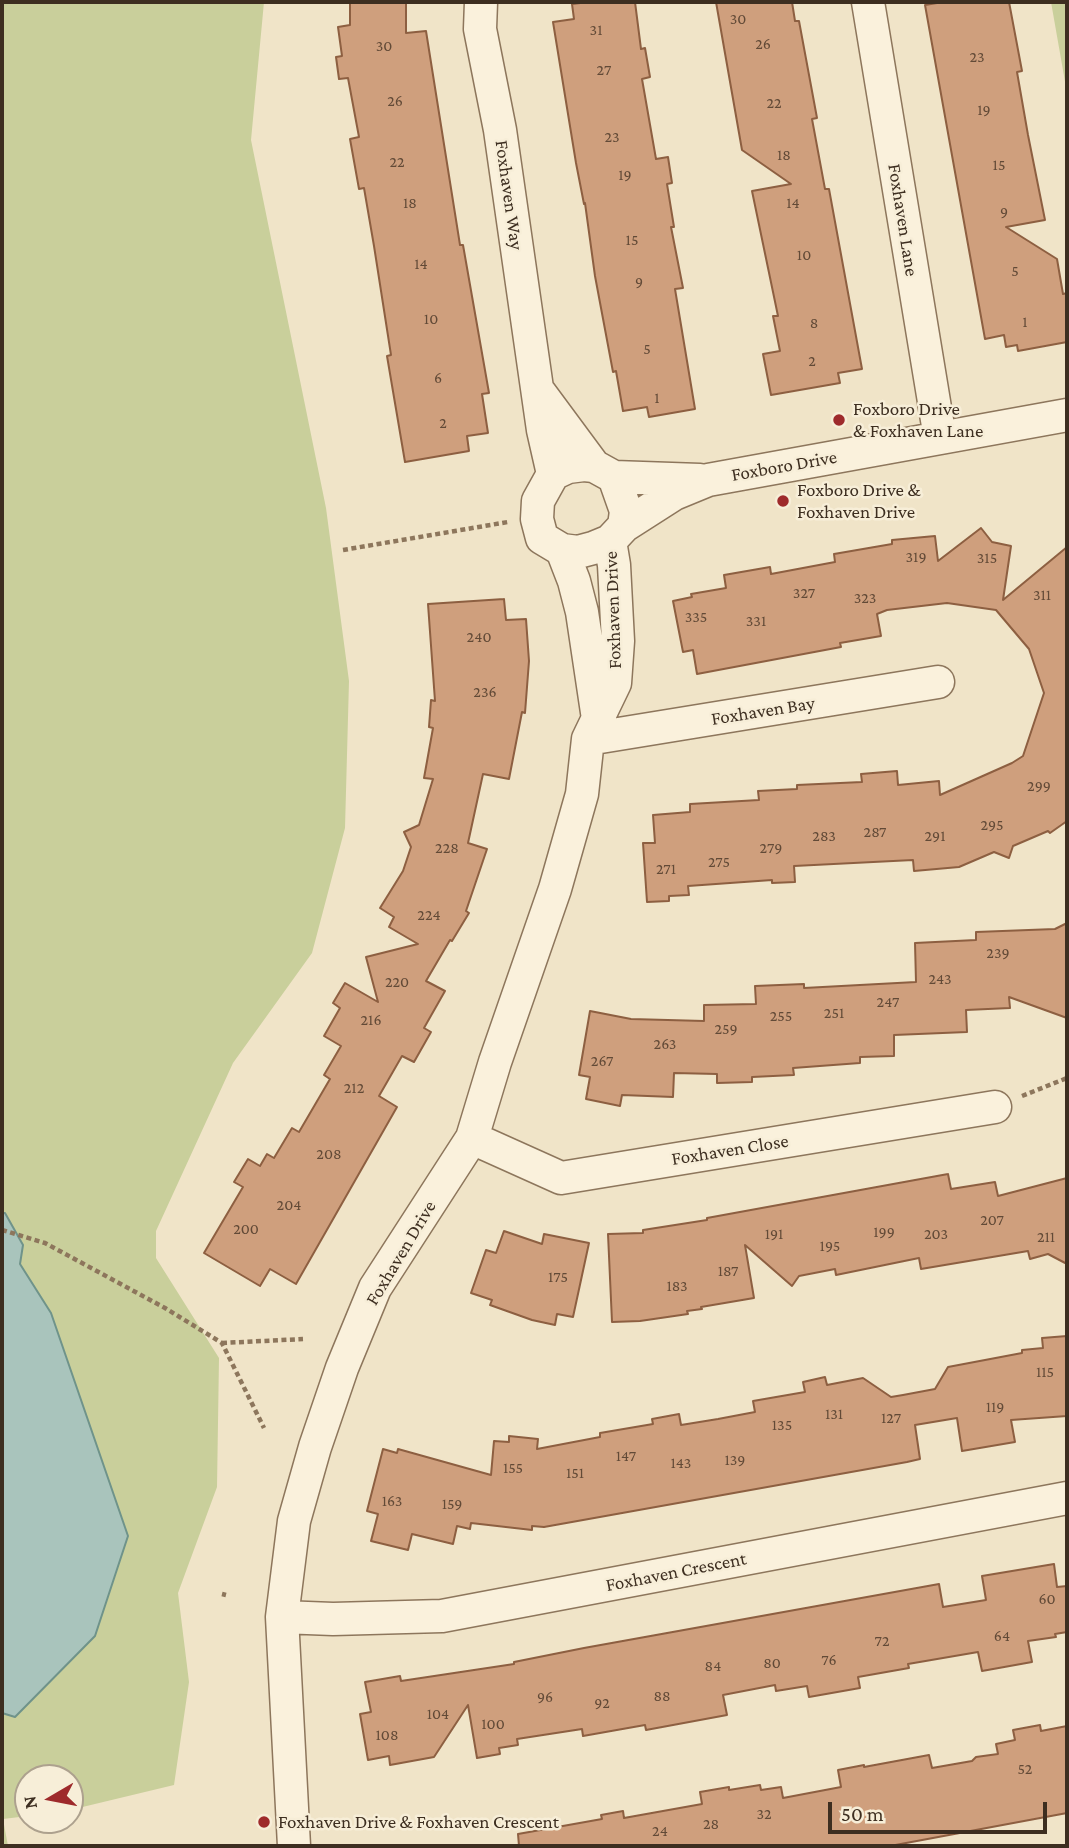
<!DOCTYPE html>
<style>
body{margin:0}
#map{position:relative;width:1069px;height:1848px;overflow:hidden;background:#f0e4c8;font-family:"Crimson Pro",serif}
canvas{display:block}
.frame{position:absolute;inset:0;border:4px solid #3d2e20;pointer-events:none}
.north{position:absolute;left:14px;top:1764px;width:70px;height:70px;box-sizing:border-box;background:#f7eed8;border:2px solid #ada18e;border-radius:50%;rotate:260deg;font-size:19px;font-weight:700;line-height:28px;text-align:center;color:#3d2e20}
.north::after{content:'';display:block;margin:auto;width:24px;height:32px;background:#9e2a2b;clip-path:polygon(50% 0,100% 100%,50% 72%,0 100%)}
.scale{position:absolute;left:828px;top:1802px;width:219px;height:32px;box-sizing:border-box;border:4px solid #3d2e20;border-top:0;padding-left:9px;font-size:21px;line-height:24px;white-space:nowrap;color:#3d2e20;-webkit-text-stroke:5px #f7eed8;paint-order:stroke}
</style>
<div id="map">
<canvas width="1069" height="1848"></canvas>
<div class="frame"></div>
<div class="north">N</div>
<div class="scale">50 m</div>
</div>
<script>
const ctx = document.querySelector('canvas').getContext('2d');
ctx.lineJoin = 'round';
function fill(path, color) { ctx.fillStyle = color; ctx.fill(path, 'evenodd'); }
const shape = rows => new Path2D(rows.map(r => 'M' + r).join(''));
function strokePath(path, color, width, dash) { ctx.strokeStyle = color; ctx.lineWidth = width; ctx.lineCap = dash ? 'butt' : 'round'; ctx.setLineDash(dash || []); ctx.stroke(path); }
function label(font, color, halo, rows, align = 'center') {
  ctx.font = font + ' "Crimson Pro",serif'; ctx.lineWidth = 5; ctx.setLineDash([]); ctx.textBaseline = 'middle'; ctx.strokeStyle = halo; ctx.fillStyle = color; for (const [text, x, y, turn = 0] of rows) {
    ctx.save(); ctx.translate(x, y); ctx.rotate((+turn || 0) * Math.PI / 180); ctx.textAlign = isNaN(turn) ? turn : align; if (halo) ctx.strokeText(text, 0, 0); ctx.fillText(text, 0, 0); ctx.restore();
  }
}
fill(shape([
 [2,2,264,2,251,140,326,508,349,681,345,828,312,953,233,1063,156,1231,156,1258,219,1358,217,1487,178,1593,189,1682,174,1785,70,1810,70,1778,28,1778,28,1816,3,1819,8,1846,2,1846,2,1713,15,1716,128,1536,51,1313,20,1264,23,1245,5,1214,2,1213],
 [1051,2,1067,2,1067,93]
]), '#c9cf9b');
const water = shape([
 [2,1213,5,1213,23,1245,20,1264,51,1313,128,1536,95,1636,15,1717,2,1713,2,1213]
]);
fill(water, '#a9c4bc');
strokePath(water, '#6f938a', 2);
const building = shape([
 [350,2,406,2,406,33,426,31,460,245,463,245,489,393,482,394,488,433,467,436,469,451,405,462,387,356,391,355,374,246,364,188,359,189,350,139,359,137,348,78,339,79,336,57,342,56,338,27,350,25,350,2],
 [589,2,635,2,641,49,645,48,650,77,642,79,656,159,668,157,672,183,667,184,674,227,671,227,683,288,675,289,695,409,649,417,647,407,623,411,616,371,613,372,595,276,585,203,584,204,576,163,553,22,574,19,572,4,589,2],
 [716,2,792,2,795,21,799,21,817,118,812,119,825,189,829,189,862,369,838,373,840,383,771,395,763,354,780,351,773,316,778,316,752,191,791,184,742,150,716,2],
 [943,2,1009,2,1022,71,1017,72,1028,135,1045,220,1006,227,1057,259,1063,294,1067,293,1067,342,1018,351,1017,345,1006,347,1004,335,985,339,925,5,943,2],
 [981,528,992,542,1011,546,1003,600,1067,547,1067,821,1050,833,1048,831,1013,846,1009,858,994,852,959,867,914,871,913,860,794,866,795,882,772,883,772,880,688,886,689,895,669,896,669,901,647,902,643,843,655,843,653,815,690,812,690,804,759,800,758,791,797,789,797,785,862,782,861,774,897,771,898,785,939,781,940,795,1012,763,1023,756,1044,693,1029,649,996,610,947,603,887,610,877,614,881,636,840,643,841,647,697,674,693,650,683,652,673,601,692,597,691,594,726,588,724,575,770,567,771,574,835,562,834,554,892,544,892,540,935,536,938,561,981,528],
 [504,599,506,620,526,619,529,661,525,713,522,712,509,779,483,774,468,843,487,849,466,911,469,913,452,941,450,940,426,981,445,991,424,1028,431,1032,414,1062,402,1056,379,1096,397,1107,296,1284,270,1269,260,1286,204,1253,243,1187,234,1182,248,1159,260,1166,267,1154,274,1158,292,1128,299,1132,330,1079,324,1075,341,1046,324,1036,340,1008,333,1003,345,983,378,1002,366,957,418,944,389,927,394,917,380,908,403,871,411,847,404,832,419,825,433,779,424,778,433,728,429,727,431,700,435,701,428,604,504,599],
 [1067,923,1067,1018,1009,997,1010,1008,966,1010,967,1032,894,1035,894,1056,860,1057,860,1063,793,1068,794,1075,752,1077,752,1082,717,1083,717,1074,674,1073,673,1097,622,1095,620,1106,586,1099,590,1077,579,1075,590,1011,631,1019,704,1021,704,1005,756,1004,755,986,804,984,804,988,916,982,915,943,976,940,976,932,1055,929,1067,923],
 [948,1174,951,1189,995,1182,998,1196,1067,1178,1067,1264,1048,1254,1030,1259,1028,1251,921,1269,919,1258,836,1275,835,1269,799,1276,792,1286,745,1245,754,1298,701,1307,702,1309,687,1311,688,1314,640,1321,612,1322,608,1234,643,1233,643,1230,707,1220,707,1218,948,1174],
 [504,1231,542,1244,544,1234,589,1243,573,1317,557,1314,555,1325,532,1320,490,1305,492,1300,471,1293,486,1250,496,1253,504,1231],
 [1067,1336,1067,1416,1011,1420,1015,1442,962,1451,957,1418,915,1425,920,1459,907,1462,544,1527,532,1526,532,1530,471,1523,470,1529,457,1526,453,1544,412,1534,408,1550,371,1541,378,1514,367,1511,383,1449,397,1453,398,1449,491,1475,494,1441,509,1442,509,1436,538,1439,537,1449,600,1437,600,1433,653,1424,652,1419,679,1414,681,1425,718,1419,755,1412,753,1401,805,1392,803,1382,825,1377,827,1385,863,1378,891,1397,903,1395,935,1389,948,1367,1022,1353,1022,1350,1043,1348,1042,1338,1067,1336],
 [1054,1564,1057,1587,1067,1586,1067,1632,1055,1634,1056,1637,1028,1641,1032,1662,982,1671,978,1652,908,1664,909,1668,858,1677,860,1688,809,1697,807,1686,776,1691,775,1685,723,1695,727,1715,646,1730,645,1725,583,1736,582,1729,517,1739,518,1745,499,1748,500,1754,477,1758,468,1705,434,1757,390,1765,389,1756,368,1760,360,1714,371,1712,365,1682,400,1676,401,1681,514,1664,514,1662,584,1648,939,1584,943,1607,986,1600,982,1576,1054,1564],
 [1040,1725,1041,1731,1067,1726,1067,1813,890,1846,519,1846,518,1834,602,1819,601,1815,623,1811,624,1818,702,1804,700,1792,729,1787,729,1790,760,1785,761,1790,781,1787,783,1798,841,1787,838,1770,864,1765,864,1767,929,1755,932,1768,972,1761,976,1757,998,1754,996,1744,1015,1740,1013,1730,1040,1725]
]);
fill(building, '#cf9f7d');
strokePath(building, '#8d5f41', 2);
const minor = shape([
 [481,2,480,29,500,130,543,430,553,474],
 [868,2,940,438],
 [540,393,594,466],
 [584,465,594,466,614,477,626,511,624,526,610,541,593,548,578,552,562,550,542,538,537,519,538,501,553,474,568,467,584,465],
 [614,477,700,480],
 [624,526,674,494,708,480,1067,415],
 [562,550,574,581,582,612,598,719],
 [588,739,938,682],
 [472,1138,561,1178,995,1107],
 [282,1617,333,1619,442,1616,1067,1498],
 [294,1846,282,1617,294,1521,315,1447,342,1368,375,1288,472,1138,495,1062,555,889,582,794,588,739,615,683,618,641,614,565,610,541]
]);
strokePath(minor, '#8d765c', 35);
strokePath(shape([
 [343,550,508,522],
 [1022,1096,1067,1078],
 [2,1230,45,1243,165,1308,222,1343,264,1428],
 [222,1343,303,1339],
 [222,1594,226,1595]
]), '#8d765c', 4.5, [5, 3.5]);
strokePath(minor, '#faf1dc', 32);
for (const [x, y, r, color] of [
 [839,420,7,"#9e2a2b"],
 [783,501,7,"#9e2a2b"],
 [264,1822,7,"#9e2a2b"]
]) { const dot = new Path2D(); dot.arc(x, y, r, 0, 2 * Math.PI); ctx.fillStyle = color; ctx.fill(dot); strokePath(dot, '#f7eed8', 2.5); }
label('16px', '#624a37', null, [
 ["30",738,19],
 ["31",596,30],
 ["26",763,44],
 ["30",384,46],
 ["23",977,57],
 ["27",604,70],
 ["26",395,101],
 ["22",774,103],
 ["19",984,110],
 ["23",612,137],
 ["18",784,155],
 ["22",397,162],
 ["15",999,165],
 ["19",625,175],
 ["18",410,203],
 ["14",793,203],
 ["9",1004,212],
 ["15",632,240],
 ["10",804,255],
 ["14",421,264],
 ["5",1015,271],
 ["9",639,282],
 ["10",431,319],
 ["1",1025,322],
 ["8",814,323],
 ["5",647,349],
 ["2",812,361],
 ["6",438,378],
 ["1",657,398],
 ["2",443,423],
 ["319",916,557],
 ["315",987,558],
 ["327",804,593],
 ["311",1042,595],
 ["323",865,598],
 ["335",696,617],
 ["331",756,621],
 ["240",479,637],
 ["236",485,692],
 ["299",1039,786],
 ["295",992,825],
 ["287",875,832],
 ["283",824,836],
 ["291",935,836],
 ["228",447,848],
 ["279",771,848],
 ["275",719,862],
 ["271",666,869],
 ["224",429,915],
 ["239",998,953],
 ["243",940,979],
 ["220",397,982],
 ["247",888,1002],
 ["251",834,1013],
 ["255",781,1016],
 ["216",371,1020],
 ["259",726,1029],
 ["263",665,1044],
 ["267",602,1061],
 ["212",354,1088],
 ["208",329,1154],
 ["204",289,1205],
 ["207",992,1220],
 ["200",246,1229],
 ["199",884,1232],
 ["191",774,1234],
 ["203",936,1234],
 ["211",1046,1237],
 ["195",830,1246],
 ["187",728,1271],
 ["175",558,1277],
 ["183",677,1286],
 ["115",1045,1372],
 ["119",995,1407],
 ["131",834,1414],
 ["127",891,1418],
 ["135",782,1425],
 ["147",626,1456],
 ["139",735,1460],
 ["143",681,1463],
 ["155",513,1468],
 ["151",575,1473],
 ["163",392,1501],
 ["159",452,1504],
 ["60",1047,1599],
 ["64",1002,1636],
 ["72",882,1641],
 ["76",829,1660],
 ["80",772,1663],
 ["84",713,1666],
 ["88",662,1696],
 ["96",545,1697],
 ["92",602,1703],
 ["104",438,1714],
 ["100",493,1724],
 ["108",387,1735],
 ["52",1025,1769],
 ["32",764,1814],
 ["28",711,1824],
 ["24",660,1831]
]);
label('19px', '#3d2e20', '#f7eed8', [
 ["Foxhaven Way",509,195,82],
 ["Foxhaven Lane",903,220,81],
 ["Foxboro Drive",784,466,-10],
 ["Foxhaven Drive",613,610,-92],
 ["Foxhaven Bay",763,711,-9],
 ["Foxhaven Close",730,1150,-9],
 ["Foxhaven Drive",401,1253,-59],
 ["Foxhaven Crescent",676,1572,-11]
]);
label('19px', '#3d2e20', '#f7eed8', [
 ["Foxboro Drive",853,409],
 ["& Foxhaven Lane",853,431],
 ["Foxboro Drive &",797,490],
 ["Foxhaven Drive",797,512],
 ["Foxhaven Drive & Foxhaven Crescent",278,1822]
], 'left');
</script>
